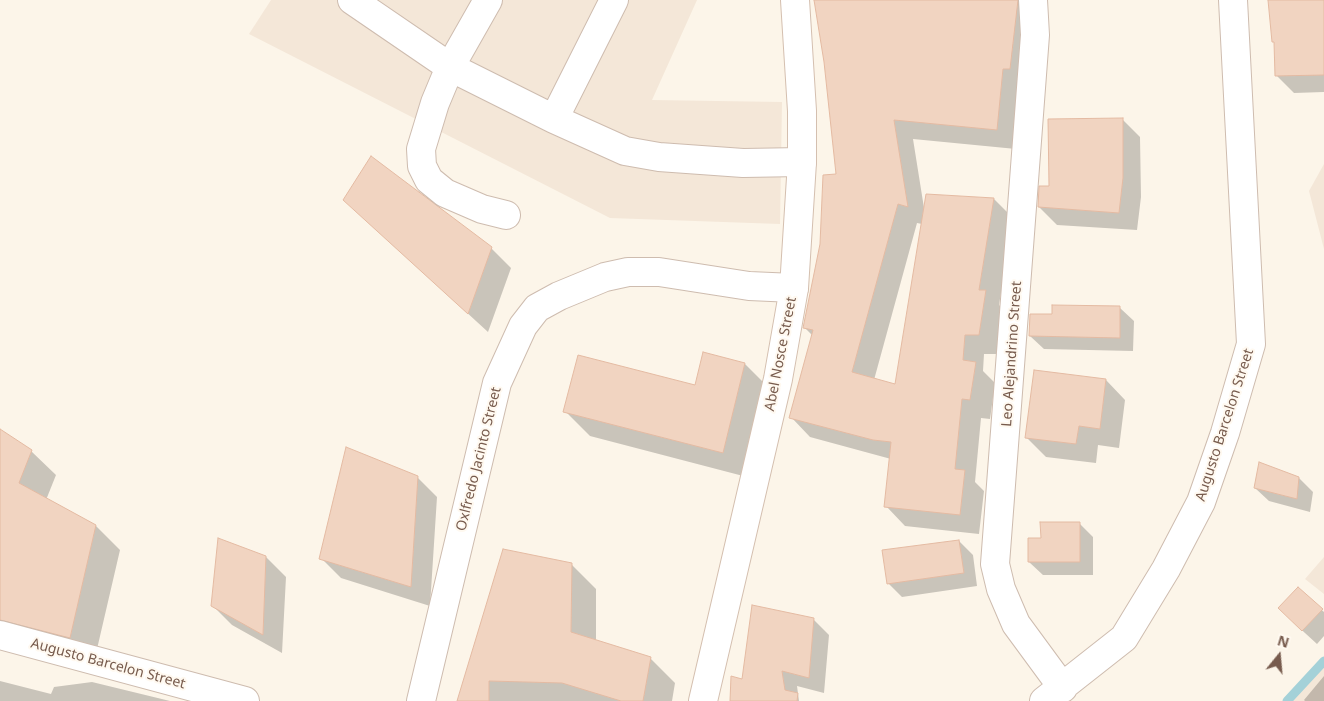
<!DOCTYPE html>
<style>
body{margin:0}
#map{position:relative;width:1324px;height:701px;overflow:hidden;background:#fcf5e9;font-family:"Noto Sans",sans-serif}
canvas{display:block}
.north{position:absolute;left:1254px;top:631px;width:50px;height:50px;-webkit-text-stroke:4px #fff9f0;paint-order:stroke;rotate:17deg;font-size:14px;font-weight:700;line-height:20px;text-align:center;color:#775b4d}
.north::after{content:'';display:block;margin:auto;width:18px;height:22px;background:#775b4d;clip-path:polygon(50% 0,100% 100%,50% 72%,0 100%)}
</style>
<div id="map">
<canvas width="1324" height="701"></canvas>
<div class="north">N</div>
</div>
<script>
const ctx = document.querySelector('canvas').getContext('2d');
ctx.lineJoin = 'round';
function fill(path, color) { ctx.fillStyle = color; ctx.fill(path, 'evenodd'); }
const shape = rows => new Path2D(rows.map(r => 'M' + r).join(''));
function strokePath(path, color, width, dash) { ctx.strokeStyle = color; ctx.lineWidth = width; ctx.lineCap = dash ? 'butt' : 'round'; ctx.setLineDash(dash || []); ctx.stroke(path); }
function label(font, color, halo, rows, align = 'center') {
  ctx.font = font + ' "Noto Sans",sans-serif'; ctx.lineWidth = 4; ctx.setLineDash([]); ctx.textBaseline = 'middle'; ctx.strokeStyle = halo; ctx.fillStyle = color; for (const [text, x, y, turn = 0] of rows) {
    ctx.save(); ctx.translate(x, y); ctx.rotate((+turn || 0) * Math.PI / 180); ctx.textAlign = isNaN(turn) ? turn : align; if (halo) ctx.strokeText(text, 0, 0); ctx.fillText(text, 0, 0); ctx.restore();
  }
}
fill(shape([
 [271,0,697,0,652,100,782,102,780,224,610,218,249,34],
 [1324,164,1324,249,1309,191],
 [1324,557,1324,594,1305,579],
 [1324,666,1324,701,1292,701]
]), '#f4e7d8');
fill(shape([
 [815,0,1025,0,1016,149,913,139,924,208,994,199,1013,218,999,305,1005,311,998,354,984,354,983,371,995,383,990,419,981,418,975,482,984,491,979,534,905,526,886,506,891,459,810,437,791,417,813,336,804,327,837,175,825,62],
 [917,223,922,224,896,386,874,380],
 [1269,0,1324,0,1324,92,1294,93,1276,75,1275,43,1273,41],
 [1122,119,1140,137,1141,197,1137,230,1057,225,1039,207,1051,188],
 [344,200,491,248,511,268,488,332],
 [1120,308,1134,321,1133,351,1044,349,1030,336,1053,315],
 [745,364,769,388,747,477,590,436,565,411,695,386],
 [1106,380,1125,400,1119,448,1098,445,1096,463,1046,457,1026,437],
 [0,430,31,451,56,475,46,500,96,526,120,550,94,662,0,644],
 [417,477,437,497,430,606,341,578,321,558],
 [1299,478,1313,492,1310,512,1269,501,1255,488],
 [1079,523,1093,537,1093,575,1043,575,1029,562,1042,539],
 [959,541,973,555,977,586,902,597,888,583],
 [266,557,286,577,282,653,232,625,212,605],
 [571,564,596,589,596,641,650,658,675,683,672,701,458,701],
 [1298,589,1324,612,1324,636,1317,644,1293,622],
 [813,619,829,635,824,693,797,686,799,701,731,701,744,680],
 [1324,676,1324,701,1305,701,1304,700],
 [0,681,51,694,54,687,92,682,170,701,0,701]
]), '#0003');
strokePath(shape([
 [1287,701,1324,661]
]), '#a4d1d8', 9);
const building = shape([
 [814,0,1018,0,1010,69,1003,69,997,130,894,120,908,207,898,204,852,372,895,384,926,194,994,198,979,290,986,290,979,335,965,335,963,360,976,362,970,400,962,399,955,469,965,470,960,515,884,507,891,442,873,440,789,418,813,330,803,328,820,244,823,175,836,174,824,62,814,0],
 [1268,0,1324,0,1324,75,1275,76,1274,42,1272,42,1268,0],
 [1123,118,1123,178,1119,213,1038,207,1039,186,1049,186,1048,119,1123,118],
 [371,156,492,247,468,314,343,200,371,156],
 [1052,305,1120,306,1120,338,1029,336,1030,314,1052,314,1052,305],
 [703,352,745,363,723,453,563,412,578,355,695,385,703,352],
 [1034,370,1106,379,1100,429,1079,426,1076,444,1025,438,1034,370],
 [0,429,32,450,19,483,96,525,70,638,0,620,0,429],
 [346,447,418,476,411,587,319,559,346,447],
 [1259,462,1299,477,1297,499,1254,488,1259,462],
 [1040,522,1080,522,1080,562,1028,562,1028,538,1041,538,1040,522],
 [218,538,266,556,263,635,211,606,218,538],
 [959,540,964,573,887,584,882,550,959,540],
 [503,549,572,563,571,632,651,657,643,701,621,701,562,683,489,681,489,701,457,701,503,549],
 [1298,587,1323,609,1302,631,1278,608,1298,587],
 [752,605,814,618,809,678,782,671,785,690,798,693,797,701,730,701,731,676,742,679,752,605]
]);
fill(building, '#f1d4c1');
strokePath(building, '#e4baa2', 1);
const street = shape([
 [352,0,450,67,554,119,625,151,659,157,743,163,802,162],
 [488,0,450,67,435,103,421,149,422,166,429,180,445,193,482,209,506,215],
 [1033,0,1035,35,995,564,1001,589,1016,624,1063,688],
 [554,119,614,0],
 [0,635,245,701],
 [421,701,497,383,523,326,537,308,559,296,605,277,628,272,659,272,749,286,794,288],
 [1044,701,1124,638,1166,569,1201,502,1225,433,1251,344,1233,0]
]);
const secondary = shape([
 [703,701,778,379,794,288,802,162,802,111,795,0]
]);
strokePath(street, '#cebcaf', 30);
strokePath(secondary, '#d4bfaf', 30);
strokePath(street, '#fff', 28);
strokePath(secondary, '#fff', 28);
label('14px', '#775b4d', '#fff9f0', [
 ["Abel Nosce Street",781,354,-79],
 ["Leo Alejandrino Street",1012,354,-86],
 ["Augusto Barcelon Street",1225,425,-72],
 ["Oxlfredo Jacinto Street",479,459,-76],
 ["Augusto Barcelon Street",108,664,15]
]);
</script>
